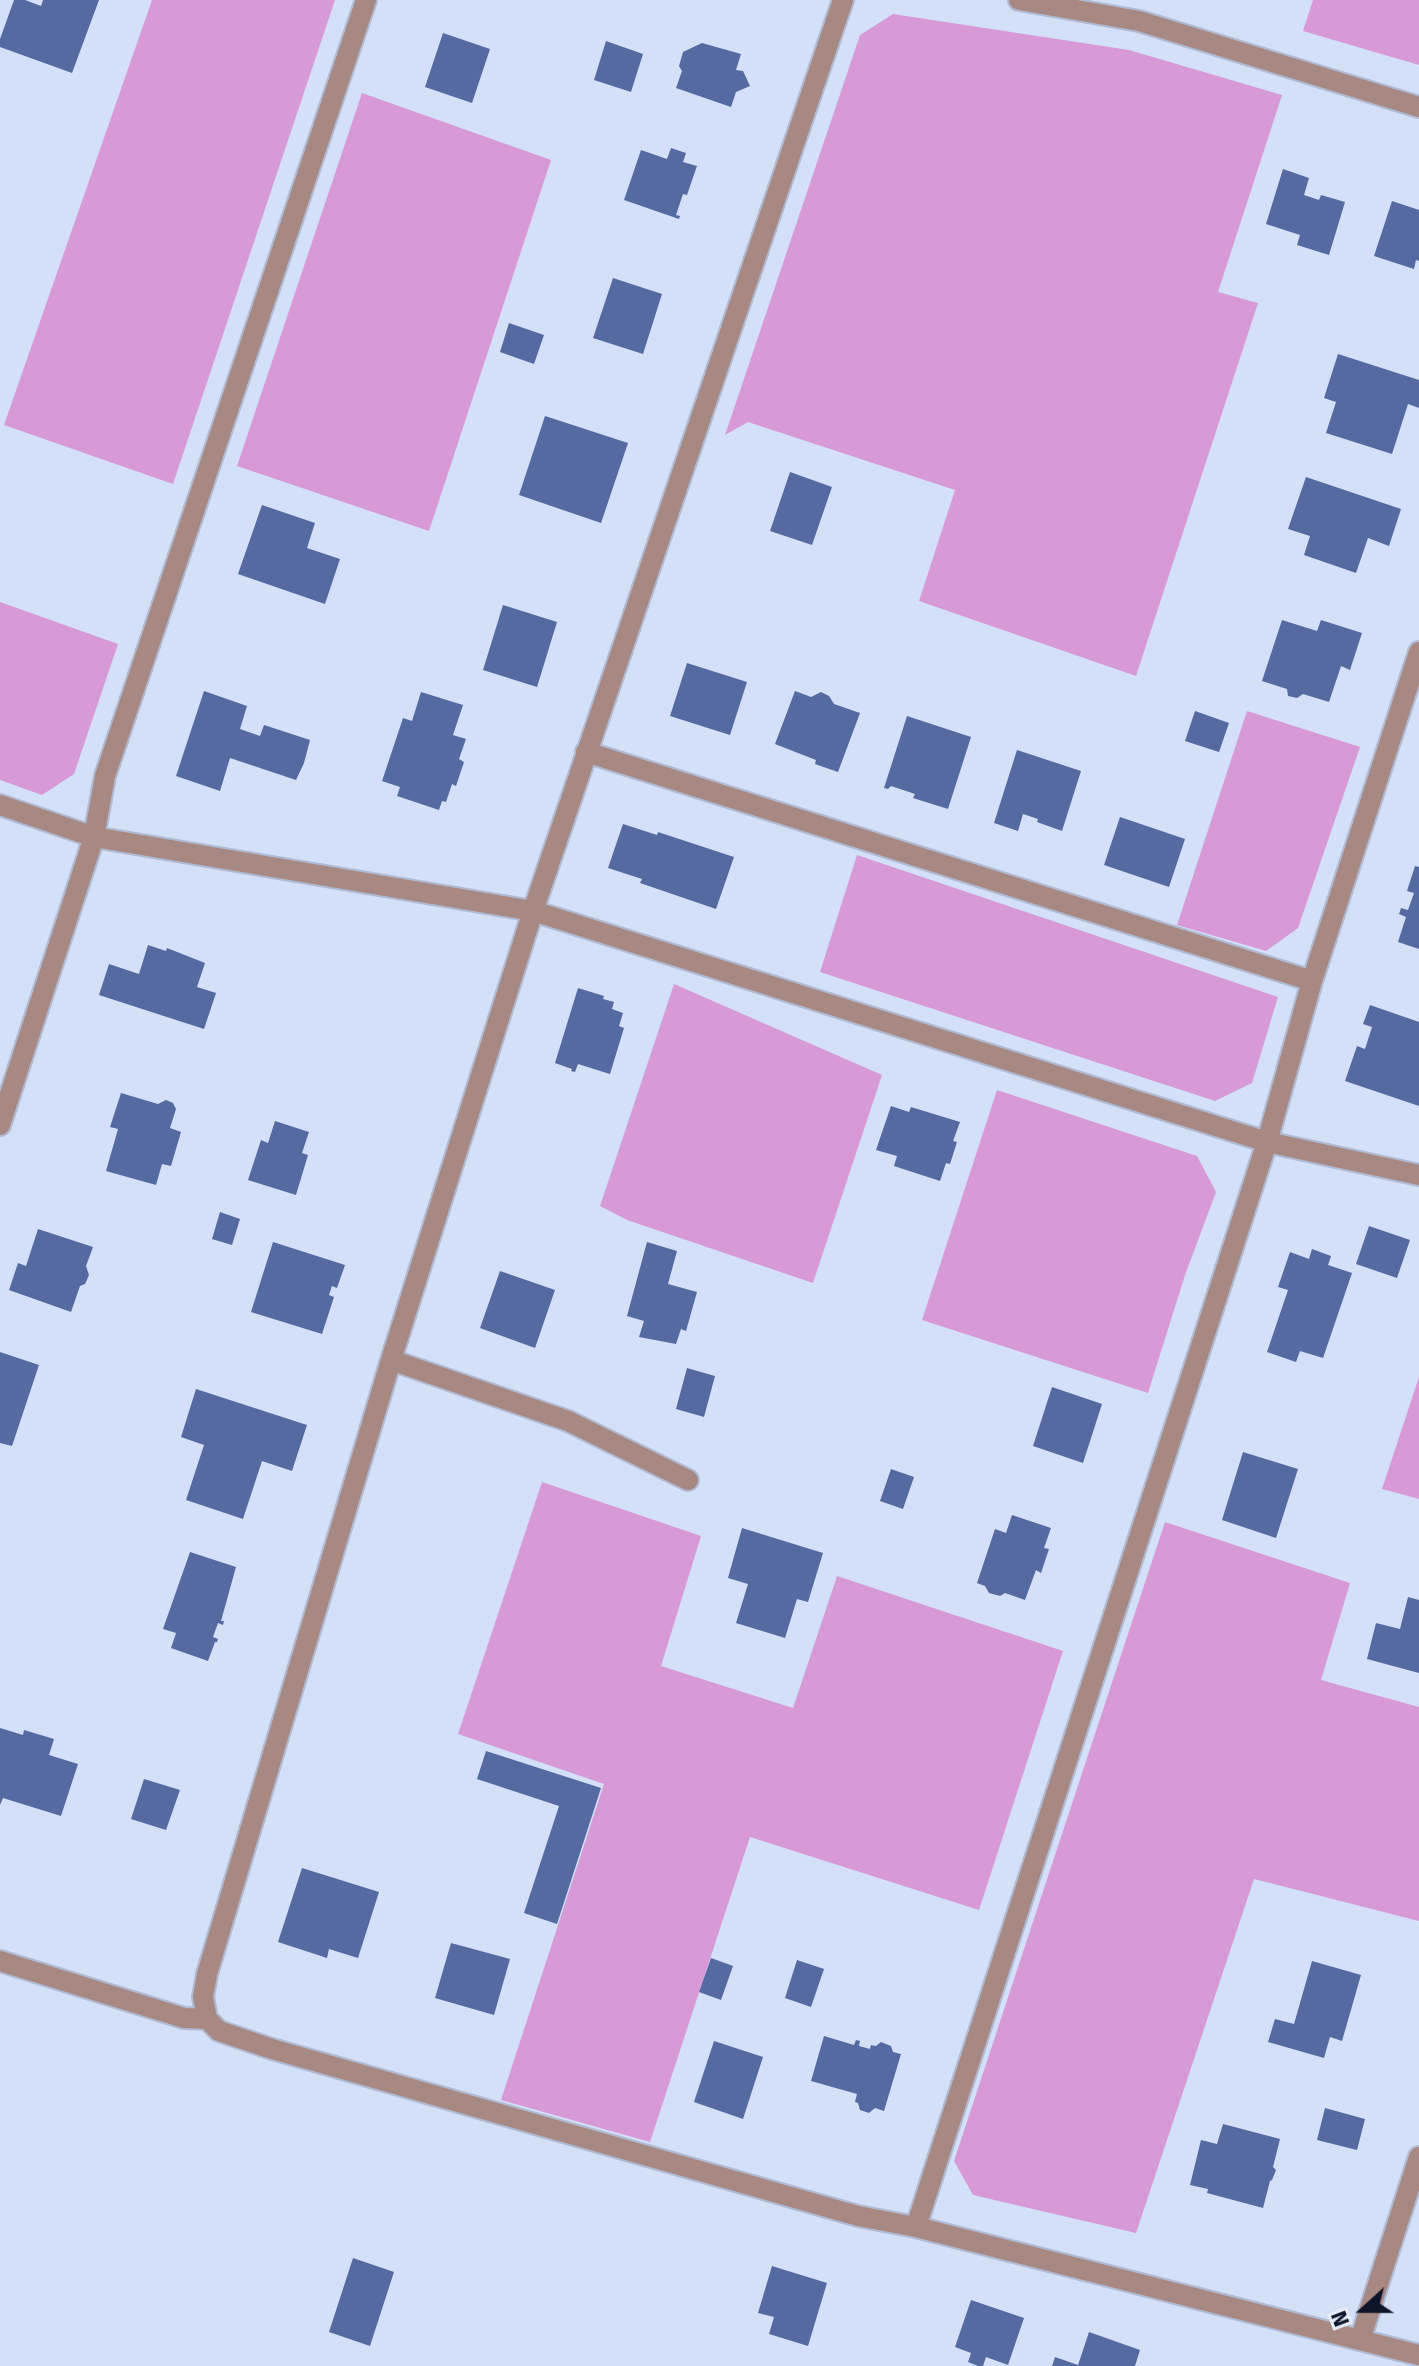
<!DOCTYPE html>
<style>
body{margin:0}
#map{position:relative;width:1419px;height:2366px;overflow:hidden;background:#d4dff8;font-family:"Fira Sans",sans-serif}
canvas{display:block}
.north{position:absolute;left:1323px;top:2270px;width:80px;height:80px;-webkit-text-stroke:6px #e7ecf9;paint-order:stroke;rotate:249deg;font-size:22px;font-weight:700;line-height:32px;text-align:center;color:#0d152a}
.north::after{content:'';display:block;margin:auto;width:28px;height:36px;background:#0d152a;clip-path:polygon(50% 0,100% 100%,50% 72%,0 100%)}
</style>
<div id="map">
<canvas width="1419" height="2366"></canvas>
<div class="north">N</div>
</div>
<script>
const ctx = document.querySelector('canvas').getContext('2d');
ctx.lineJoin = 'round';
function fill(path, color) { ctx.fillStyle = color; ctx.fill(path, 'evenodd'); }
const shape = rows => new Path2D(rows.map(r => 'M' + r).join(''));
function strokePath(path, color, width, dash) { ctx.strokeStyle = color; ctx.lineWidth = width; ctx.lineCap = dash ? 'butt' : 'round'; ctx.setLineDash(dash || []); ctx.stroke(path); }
fill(shape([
 [152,0,335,0,173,484,4,425],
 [1313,0,1419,0,1419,65,1303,31],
 [893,14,1129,50,1282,95,1218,292,1258,303,1136,676,919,601,955,490,748,422,725,435,860,35],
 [362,93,551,160,429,531,237,466],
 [0,602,118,644,74,774,42,795,0,780],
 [1247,711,1360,747,1298,928,1266,951,1177,925],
 [857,855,1278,997,1252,1083,1215,1101,820,972],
 [674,984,882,1075,813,1283,627,1220,600,1206],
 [997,1090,1197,1156,1216,1192,1185,1275,1148,1393,922,1320],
 [1419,1377,1419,1499,1382,1489],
 [542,1482,701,1536,661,1666,793,1708,837,1576,1063,1651,979,1910,750,1837,650,2142,501,2100,604,1784,458,1734],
 [1165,1522,1350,1583,1321,1680,1419,1707,1419,1921,1254,1879,1136,2233,973,2195,954,2161]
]), '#d79ad7');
fill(shape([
 [14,0,25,0,41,6,43,0,99,0,72,73,0,47,0,39],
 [443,33,490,49,472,103,425,87],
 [606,41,643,54,631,92,594,80],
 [702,43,741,54,736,70,743,71,750,86,736,92,731,107,676,88,682,71,679,66,683,52],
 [671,148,686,153,683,162,697,166,687,195,683,194,676,215,680,216,679,219,624,200,641,150,667,159],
 [1283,169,1309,178,1304,195,1319,200,1321,195,1345,202,1329,255,1297,245,1300,235,1266,224],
 [1392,201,1419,210,1419,261,1416,260,1414,269,1374,256],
 [613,278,662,294,643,354,593,338],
 [509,323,544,335,534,364,500,352],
 [1338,354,1419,380,1419,408,1408,404,1392,454,1326,433,1336,402,1324,398],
 [545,416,628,443,601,523,519,495],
 [790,472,832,487,812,545,770,531],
 [1306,477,1401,509,1389,546,1368,538,1356,573,1304,555,1310,536,1288,529],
 [262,505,315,523,307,548,340,559,325,604,238,574],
 [503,605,557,622,537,687,483,670],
 [1282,620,1317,631,1321,620,1362,633,1350,670,1341,666,1329,702,1303,694,1297,698,1288,696,1287,689,1262,681],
 [687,663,747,682,730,735,670,716],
 [204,691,247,706,240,729,260,736,264,725,310,740,304,763,296,780,230,758,220,791,176,776],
 [795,691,811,697,821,692,829,696,834,704,860,713,838,772,815,764,816,760,775,744],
 [421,692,463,705,453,735,466,739,459,759,464,762,456,786,452,784,446,802,442,801,439,810,397,796,400,787,382,781,403,718,412,721],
 [1195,711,1229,723,1219,752,1185,741],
 [907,716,971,737,948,809,913,798,915,794,891,786,888,789,884,788],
 [1017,750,1081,771,1062,831,1037,822,1038,819,1023,814,1018,831,994,823],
 [1120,817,1185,839,1169,887,1104,865],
 [623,824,657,835,658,832,734,857,716,909,640,883,642,879,608,868],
 [1415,866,1419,867,1419,949,1398,942,1406,917,1399,914,1401,908,1408,910,1414,893,1407,891],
 [148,945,166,951,167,948,205,963,197,987,216,993,204,1029,99,995,109,964,139,974],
 [578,988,604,996,603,999,614,1002,612,1009,623,1013,619,1026,624,1028,610,1074,578,1064,575,1072,571,1071,572,1069,555,1063],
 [1370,1005,1419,1022,1419,1106,1345,1081,1357,1046,1365,1049,1372,1027,1363,1024],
 [121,1093,158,1104,166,1100,173,1103,176,1109,170,1128,181,1132,171,1166,162,1164,156,1185,106,1171,118,1129,110,1127],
 [891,1106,909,1112,911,1107,960,1122,953,1141,957,1142,950,1164,946,1163,940,1181,894,1166,897,1156,876,1150],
 [275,1121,309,1132,302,1153,308,1155,296,1195,248,1180,261,1140,268,1143],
 [220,1212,240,1219,232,1245,212,1239],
 [1369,1226,1410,1240,1397,1278,1356,1264],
 [38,1229,93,1247,86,1266,89,1275,85,1284,80,1286,71,1312,9,1290,18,1263,26,1266],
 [273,1242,345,1265,337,1288,332,1286,329,1295,334,1297,322,1334,251,1312],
 [647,1242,677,1251,668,1284,697,1292,686,1331,681,1329,676,1344,639,1337,644,1321,627,1316],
 [1312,1249,1331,1256,1328,1265,1352,1273,1323,1358,1300,1351,1296,1362,1267,1352,1288,1290,1278,1287,1290,1252,1309,1259],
 [500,1271,555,1290,535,1348,480,1328],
 [0,1352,39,1365,12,1446,0,1443],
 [687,1368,715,1376,704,1417,676,1409],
 [1052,1387,1102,1404,1083,1463,1033,1446],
 [196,1389,307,1425,292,1471,262,1461,243,1519,186,1500,204,1445,181,1437],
 [1243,1452,1298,1469,1276,1538,1222,1520],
 [891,1469,914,1477,903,1509,880,1501],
 [1012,1515,1051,1528,1044,1548,1049,1549,1041,1573,1036,1570,1025,1600,1005,1593,1000,1596,989,1593,985,1586,977,1583,995,1529,1006,1533],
 [742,1528,823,1553,808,1602,797,1599,785,1638,736,1623,748,1584,728,1578],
 [190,1552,236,1567,221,1621,224,1621,223,1625,218,1623,213,1637,218,1639,217,1642,215,1642,208,1661,171,1648,176,1633,163,1629],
 [1408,1597,1419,1600,1419,1673,1367,1659,1376,1623,1400,1629],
 [0,1728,23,1735,24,1730,54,1739,49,1755,78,1764,61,1816,3,1798,0,1805],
 [486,1751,601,1788,557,1924,524,1913,559,1806,477,1779],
 [144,1779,180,1790,166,1830,131,1819],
 [302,1868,379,1892,358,1958,329,1949,327,1958,278,1942],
 [451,1943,510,1959,494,2015,435,1998],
 [711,1958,733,1966,721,2000,699,1992],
 [797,1960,824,1969,811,2007,785,1998],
 [1312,1961,1361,1975,1342,2041,1330,2037,1324,2058,1268,2042,1275,2019,1294,2024],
 [824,2036,854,2045,856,2040,860,2041,859,2046,870,2049,871,2045,876,2046,881,2042,891,2046,893,2052,901,2054,884,2111,875,2108,869,2113,860,2110,858,2103,855,2102,857,2094,811,2081],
 [714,2041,763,2057,743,2119,694,2102],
 [1325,2108,1365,2119,1357,2150,1317,2140],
 [1223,2124,1280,2139,1273,2167,1276,2170,1272,2180,1270,2181,1263,2208,1207,2193,1208,2189,1190,2185,1201,2140,1217,2144],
 [353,2258,394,2272,370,2346,329,2332],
 [772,2266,827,2283,808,2346,769,2334,774,2317,758,2313],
 [971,2300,1024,2318,1008,2365,986,2357,983,2366,978,2366,968,2362,971,2353,955,2347],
 [1089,2332,1140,2350,1135,2366,1052,2366,1055,2357,1078,2365]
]), '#546aa0');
const street = shape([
 [843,0,533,911,1267,1142,1419,1175],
 [1019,0,1139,21,1419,107],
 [1419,652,1312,981,1267,1142,916,2227,1419,2355],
 [586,752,1312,981],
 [0,805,94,837,533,911,391,1360,207,1974,203,1997,207,2019,184,2018,0,1961],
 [0,1125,94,837,105,776,366,0],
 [391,1360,568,1421,688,1480],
 [207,2019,219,2031,272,2049,858,2216,916,2227],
 [1360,2340,1419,2157]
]);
strokePath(street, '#b0bbd3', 24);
strokePath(street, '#a88883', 20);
</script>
